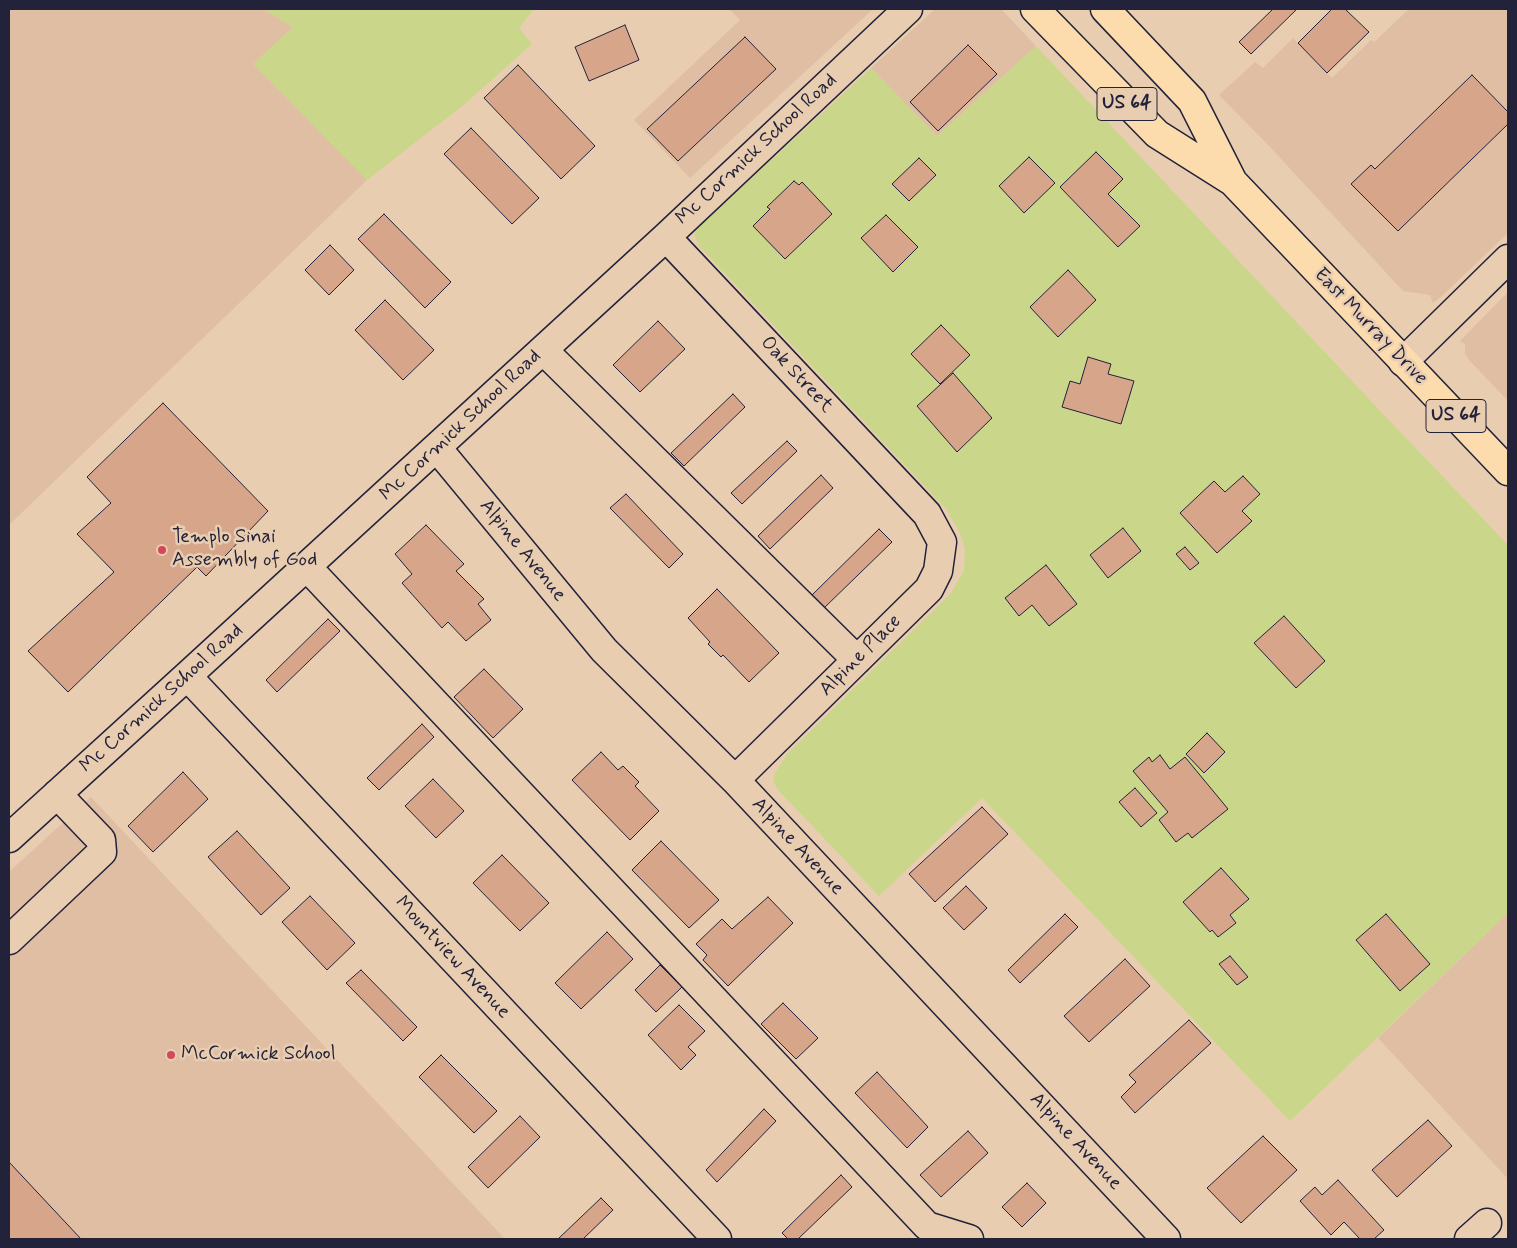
<!DOCTYPE html>
<style>
body{margin:0}
#map{position:relative;width:1517px;height:1248px;overflow:hidden;background:#e9cdb0;font-family:Mynerve,sans-serif}
canvas{display:block}
.frame{position:absolute;inset:0;border:10px solid #22223b;pointer-events:none}
</style>
<div id="map">
<canvas width="1517" height="1248"></canvas>
<div class="frame"></div>
</div>
<script>
const ctx = document.querySelector('canvas').getContext('2d');
ctx.lineJoin = 'round';
function fill(path, color) { ctx.fillStyle = color; ctx.fill(path, 'evenodd'); }
const shape = rows => new Path2D(rows.map(r => 'M' + r).join(''));
function strokePath(path, color, width, dash) { ctx.strokeStyle = color; ctx.lineWidth = width; ctx.lineCap = dash ? 'butt' : 'round'; ctx.setLineDash(dash || []); ctx.stroke(path); }
function label(font, color, halo, rows, align = 'center') {
  ctx.font = font + ' Mynerve,sans-serif'; ctx.lineWidth = 5; ctx.setLineDash([]); ctx.textBaseline = 'middle'; ctx.strokeStyle = halo; ctx.fillStyle = color; for (const [text, x, y, turn = 0] of rows) {
    ctx.save(); ctx.translate(x, y); ctx.rotate((+turn || 0) * Math.PI / 180); ctx.textAlign = isNaN(turn) ? turn : align; if (halo) ctx.strokeText(text, 0, 0); ctx.fillText(text, 0, 0); ctx.restore();
  }
}
fill(shape([
 [9,9,263,9,293,27,254,64,367,180,9,525],
 [729,9,873,9,690,178,634,120,740,20],
 [935,9,1001,9,1036,46,937,137,871,68],
 [1409,9,1508,9,1508,233,1442,296,1433,303,1430,295,1403,291,1271,148,1219,95,1255,62,1263,68,1293,38,1332,78,1371,40,1374,42],
 [1508,292,1508,401,1469,360,1465,354,1465,344,1460,341],
 [91,797,505,1239,9,1239,9,872],
 [1508,913,1508,1179,1378,1038]
]), '#e0bea3');
fill(shape([
 [263,9,534,9,519,28,532,44,466,103,367,180,253,64,293,27],
 [1036,46,1385,416,1508,545,1508,913,1290,1121,982,798,879,896,778,790,773,781,775,773,788,753,951,593,964,570,965,549,960,533,946,509,699,246,694,234,702,224,871,68,937,136]
]), '#cad78a');
const building = shape([
 [1273,9,1297,9,1251,54,1239,42,1273,9],
 [1332,9,1345,9,1369,32,1327,73,1298,43,1332,9],
 [625,25,639,60,589,81,575,47,625,25],
 [745,37,776,69,678,161,647,129,745,37],
 [968,45,997,74,938,131,910,102,968,45],
 [518,65,595,146,561,179,484,98,518,65],
 [1472,75,1508,112,1508,124,1398,231,1351,184,1371,165,1375,169,1472,75],
 [471,128,539,198,512,224,444,154,471,128],
 [1096,152,1123,179,1108,194,1140,226,1118,247,1060,187,1096,152],
 [1029,157,1055,183,1024,213,999,186,1029,157],
 [919,158,936,175,909,201,892,184,919,158],
 [794,181,799,185,802,182,832,214,785,259,753,226,770,209,767,207,794,181],
 [384,214,451,282,425,308,358,239,384,214],
 [886,215,918,247,893,272,861,238,886,215],
 [330,245,354,270,329,295,305,270,330,245],
 [1068,270,1096,300,1058,337,1030,307,1068,270],
 [385,300,434,350,403,380,355,330,385,300],
 [658,321,685,349,640,392,613,365,658,321],
 [941,325,970,355,940,384,911,354,941,325],
 [1088,357,1111,364,1108,374,1134,381,1121,424,1062,407,1070,381,1080,384,1088,357],
 [953,373,992,418,957,452,917,406,953,373],
 [733,394,745,407,684,466,671,453,733,394],
 [163,403,268,511,206,576,197,567,68,692,28,651,114,572,77,534,111,503,87,477,163,403],
 [787,441,797,451,742,504,731,493,787,441],
 [821,475,833,488,770,549,758,536,821,475],
 [1243,476,1260,494,1242,511,1252,521,1217,553,1180,513,1214,481,1225,492,1243,476],
 [626,494,683,554,669,568,610,508,626,494],
 [426,525,464,564,456,571,484,599,478,604,491,620,466,641,448,622,442,628,402,583,412,574,395,554,426,525],
 [1123,528,1141,551,1108,578,1090,555,1123,528],
 [879,529,892,542,823,609,811,596,879,529],
 [1185,547,1199,563,1190,570,1176,554,1185,547],
 [1046,565,1077,604,1049,626,1032,605,1019,616,1005,598,1046,565],
 [717,589,779,653,749,682,723,655,721,657,708,644,710,642,688,618,717,589],
 [1284,616,1325,661,1296,688,1254,643,1284,616],
 [328,619,340,631,277,692,266,680,328,619],
 [484,669,523,709,493,738,454,697,484,669],
 [422,724,434,737,379,790,367,778,422,724],
 [1207,733,1225,752,1204,773,1186,754,1207,733],
 [601,752,618,770,623,766,639,782,635,786,659,811,630,840,572,780,601,752],
 [1160,755,1170,769,1185,757,1228,809,1192,838,1188,833,1176,842,1159,820,1168,812,1133,771,1149,757,1152,762,1160,755],
 [183,772,208,799,153,852,128,826,183,772],
 [433,779,464,811,436,838,405,806,433,779],
 [1135,788,1157,813,1141,827,1119,802,1135,788],
 [982,807,1008,834,935,902,909,874,982,807],
 [237,831,290,888,261,915,208,857,237,831],
 [661,841,719,900,689,928,632,870,661,841],
 [502,855,549,903,520,931,473,883,502,855],
 [1221,868,1249,899,1230,915,1236,923,1218,937,1212,930,1210,932,1183,902,1221,868],
 [966,886,987,908,964,930,943,908,966,886],
 [310,896,355,943,327,970,282,922,310,896],
 [768,897,793,923,728,986,703,960,707,955,696,944,722,919,732,929,768,897],
 [1065,914,1078,927,1020,983,1008,970,1065,914],
 [1386,914,1430,964,1400,991,1356,940,1386,914],
 [607,932,633,959,581,1009,555,983,607,932],
 [1230,956,1248,977,1237,985,1219,964,1230,956],
 [1125,959,1150,986,1089,1042,1064,1016,1125,959],
 [660,965,682,987,656,1012,635,990,660,965],
 [361,970,417,1027,403,1041,346,983,361,970],
 [783,1003,818,1038,796,1059,761,1024,783,1003],
 [679,1005,705,1031,688,1047,696,1055,681,1070,648,1035,679,1005],
 [1189,1020,1211,1043,1135,1113,1121,1097,1136,1082,1129,1075,1189,1020],
 [441,1055,497,1111,474,1133,419,1077,441,1055],
 [877,1072,928,1127,907,1148,855,1093,877,1072],
 [764,1109,776,1121,717,1182,706,1170,764,1109],
 [520,1116,540,1137,488,1188,468,1167,520,1116],
 [1428,1120,1452,1146,1397,1197,1372,1170,1428,1120],
 [968,1131,988,1153,941,1197,920,1175,968,1131],
 [1263,1136,1297,1170,1241,1223,1207,1188,1263,1136],
 [9,1162,81,1239,9,1239,9,1162],
 [841,1175,852,1187,798,1239,788,1239,782,1233,841,1175],
 [1338,1180,1384,1230,1374,1239,1360,1239,1344,1222,1331,1235,1300,1201,1315,1187,1322,1195,1338,1180],
 [1027,1183,1046,1203,1022,1227,1002,1207,1027,1183],
 [601,1198,613,1210,583,1239,558,1239,601,1198]
]);
fill(building, '#d7a68a');
strokePath(building, '#22223b', 1);
const minor = shape([
 [666,237,927,514,942,542,938,571,929,589,735,780],
 [543,350,857,660],
 [1403,362,1508,259],
 [437,448,604,650,735,780,1166,1239],
 [307,567,927,1226,969,1239],
 [187,676,717,1239],
 [9,838,187,676,666,237,908,9],
 [9,940,102,852,101,840,57,794],
 [1469,1239,1487,1223]
]);
const highway = shape([
 [1035,9,1157,134,1233,182,1508,471],
 [1105,9,1192,101,1233,182]
]);
strokePath(minor, '#22223b', 31);
strokePath(highway, '#22223b', 31);
strokePath(minor, '#e9cdb0', 28);
strokePath(highway, '#fcdcac', 28);
for (const [x, y, r, color] of [
 [162,550,5,"#d1495b"],
 [171,1055,5,"#d1495b"]
]) { const dot = new Path2D(); dot.arc(x, y, r, 0, 2 * Math.PI); ctx.fillStyle = color; ctx.fill(dot); strokePath(dot, '#e9cdb0', 2); }
for (const [x, y, w] of [
 [1127,104,60],
 [1456,416,60]
]) { const box = new Path2D(); box.roundRect(x - w / 2, y - 16.5, w, 33, 4); ctx.fillStyle = '#e9cdb0'; ctx.fill(box); strokePath(box, '#22223b', 1); }
label('bold 19px', '#22223b', null, [
 ["US 64",1127,104],
 ["US 64",1456,416]
]);
label('20px', '#22223b', '#e9cdb0', [
 ["Mc Cormick School Road",757,150,-43],
 ["East Murray Drive",1370,327,46],
 ["Oak Street",796,375,47],
 ["Mc Cormick School Road",461,426,-43],
 ["Alpine Avenue",522,551,51],
 ["Alpine Place",861,656,-45],
 ["Mc Cormick School Road",162,699,-42],
 ["Alpine Avenue",797,847,47],
 ["Mountview Avenue",452,958,47],
 ["Alpine Avenue",1075,1142,47]
]);
label('20px', '#22223b', '#e9cdb0', [
 ["Templo Sinai",172,538],
 ["Assembly of God",172,561],
 ["McCormick School",181,1055]
], 'left');
</script>
